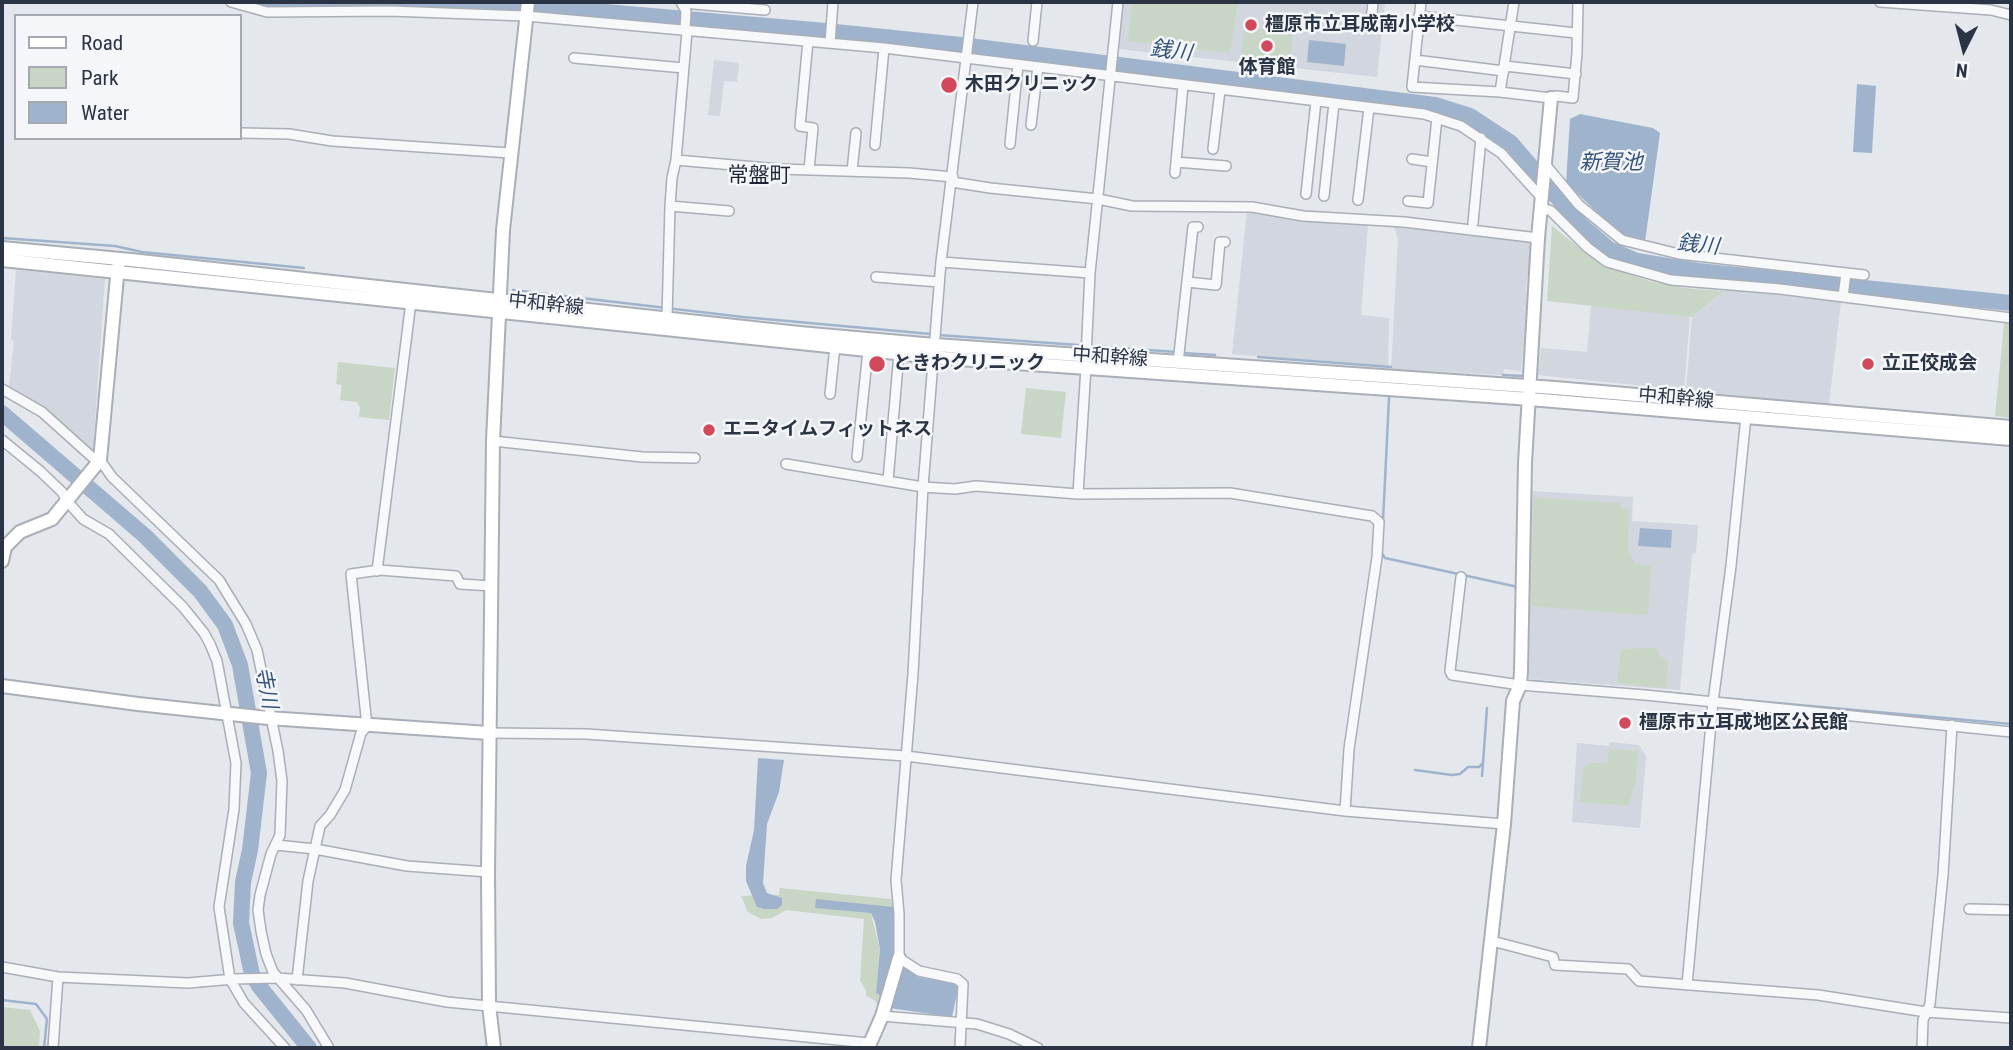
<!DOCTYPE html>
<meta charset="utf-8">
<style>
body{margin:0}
#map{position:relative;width:2013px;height:1050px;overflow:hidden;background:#e4e7ec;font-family:"Roboto Condensed",sans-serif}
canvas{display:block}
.frame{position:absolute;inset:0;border:4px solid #2b3445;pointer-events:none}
.legend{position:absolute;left:14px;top:14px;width:228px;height:126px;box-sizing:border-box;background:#f4f6f9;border:2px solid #a4a8b1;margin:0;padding:9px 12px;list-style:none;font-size:21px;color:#2b3445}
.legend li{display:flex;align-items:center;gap:14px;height:35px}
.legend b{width:35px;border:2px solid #a4a8b1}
.north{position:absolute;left:1929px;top:14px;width:70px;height:70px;-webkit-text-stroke:5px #f4f6f9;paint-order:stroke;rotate:186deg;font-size:19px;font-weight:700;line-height:28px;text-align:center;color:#2b3445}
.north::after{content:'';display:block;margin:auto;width:24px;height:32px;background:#2b3445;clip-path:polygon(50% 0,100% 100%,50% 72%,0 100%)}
</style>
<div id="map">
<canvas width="2013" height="1050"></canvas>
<div class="frame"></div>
<ul class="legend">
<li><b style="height:9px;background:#fff"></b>Road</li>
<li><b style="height:19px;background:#c9d6c5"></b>Park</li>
<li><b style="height:19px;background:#9fb4cc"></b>Water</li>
</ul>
<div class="north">N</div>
</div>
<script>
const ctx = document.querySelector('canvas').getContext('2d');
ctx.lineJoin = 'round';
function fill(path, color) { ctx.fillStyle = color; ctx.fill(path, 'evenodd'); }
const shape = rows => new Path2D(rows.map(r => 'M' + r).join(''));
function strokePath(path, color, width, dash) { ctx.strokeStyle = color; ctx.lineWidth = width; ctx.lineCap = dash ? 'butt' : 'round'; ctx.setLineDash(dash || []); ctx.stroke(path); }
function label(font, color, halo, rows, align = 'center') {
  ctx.font = font + ' "Roboto Condensed","Noto Sans JP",sans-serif'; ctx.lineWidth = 5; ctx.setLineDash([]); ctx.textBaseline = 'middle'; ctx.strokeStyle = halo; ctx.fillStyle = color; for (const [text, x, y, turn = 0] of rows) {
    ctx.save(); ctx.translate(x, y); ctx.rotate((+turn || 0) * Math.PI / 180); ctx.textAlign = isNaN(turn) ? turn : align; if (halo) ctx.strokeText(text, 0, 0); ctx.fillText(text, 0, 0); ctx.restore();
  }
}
fill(shape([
 [1122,2,1385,2,1377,77,1118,49],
 [714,60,739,63,737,82,724,81,720,116,708,115],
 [1247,210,1368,225,1361,315,1389,318,1388,366,1232,354],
 [1393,223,1532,238,1526,289,1529,302,1521,371,1504,369,1503,375,1391,369,1398,240],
 [16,270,105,279,93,450,9,386,14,341,11,340],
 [1727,289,1841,302,1829,404,1686,391,1692,317],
 [1591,305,1690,316,1684,390,1538,375,1541,348,1587,352],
 [1532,491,1633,497,1632,521,1698,525,1696,553,1692,554,1680,690,1529,679],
 [1610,742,1639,745,1646,756,1640,828,1572,822,1577,743,1609,746]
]), '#d2d6de');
fill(shape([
 [1132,2,1238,2,1230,53,1128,41],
 [1244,27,1293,33,1289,65,1241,59],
 [1552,226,1602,266,1653,282,1685,288,1724,291,1692,317,1547,301],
 [2004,323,2011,324,2011,418,1995,416],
 [338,362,395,368,389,420,359,417,360,408,357,402,340,400,342,385,336,384],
 [1026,388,1066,392,1061,438,1021,434],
 [1534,498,1621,503,1621,508,1629,509,1628,549,1635,564,1651,566,1648,615,1531,606],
 [1657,648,1657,653,1668,662,1666,688,1617,683,1621,649],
 [1609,749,1638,751,1636,779,1629,806,1580,802,1583,769,1591,763,1607,763],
 [780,888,891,899,893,907,871,914,880,949,876,993,884,998,880,1007,874,1000,866,996,866,991,860,980,864,919,786,910,772,918,761,919,748,912,741,896,779,895],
 [2,1007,30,1010,40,1031,39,1048,2,1048]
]), '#c9d6c5');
fill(shape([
 [1309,40,1346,44,1344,66,1307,62],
 [1857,84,1876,86,1872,153,1853,152],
 [1580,114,1653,128,1660,133,1645,242,1633,239,1618,232,1566,183,1570,119],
 [1640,528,1672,530,1671,548,1638,546],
 [758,758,784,760,779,792,767,824,763,883,767,893,782,898,782,905,777,909,764,909,757,907,746,881,746,866,754,830],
 [816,899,893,907,895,930,894,960,884,998,876,993,880,949,875,922,871,913,815,908],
 [903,966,918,977,957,984,958,989,952,1017,889,1008]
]), '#9fb4cc');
strokePath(shape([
 [2,238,115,246,142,252,304,268],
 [513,290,743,317,931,334],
 [938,335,1176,352],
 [1182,353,1215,355],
 [1258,357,1391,367],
 [1503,375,1523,376],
 [1383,521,1389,398],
 [1381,552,1385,558,1518,587],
 [1532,681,1694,695],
 [1721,698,2011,724],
 [1415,770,1452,775,1460,774,1468,767,1479,767,1483,763,1487,708,1482,776],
 [2,1000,36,1004,47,1019,44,1048]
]), '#9fb4cc', 2.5);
strokePath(shape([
 [266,2,501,3,826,31,961,45,1435,105,1470,116,1511,143,1581,225,1609,249,1637,261,1698,271,2011,303],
 [2,413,145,536,200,591,225,625,240,665,259,773,250,850,243,882,241,923,252,974,259,986,309,1048]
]), '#9fb4cc', 16);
const street = shape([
 [231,2,267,12,390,11,526,16,884,48,1424,114,1461,126,1501,153,1541,197],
 [681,2,686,11,685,30],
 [1421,2,1412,87,1500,92,1551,98,1556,96,1573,98,1577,53,1578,2],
 [1880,2,1991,10,2011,15],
 [682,3,765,10],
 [1372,13,1373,2],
 [1419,16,1576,33],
 [808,41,800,126,813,128,809,170],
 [1033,41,1037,2],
 [830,43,833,2],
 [574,58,684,68],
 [1415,60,1504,71],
 [1505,66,1576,74],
 [1500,92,1514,2],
 [1031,125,1038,67],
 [240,133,289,134,332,141,510,153],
 [1010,144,1018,65],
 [875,145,884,48],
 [1213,149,1220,90],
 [1412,159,1432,162],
 [676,160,779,169,909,173,953,177],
 [1176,162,1226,166],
 [1544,163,1579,205,1622,240,1679,254,1864,275],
 [852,171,856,133],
 [1175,173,1183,85],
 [952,182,990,188,1098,199,1132,206,1252,207,1303,216,1404,222,1538,238],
 [1306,194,1316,101],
 [1324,196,1334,103],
 [1358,200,1369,108],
 [1408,201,1428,203,1437,118],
 [670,206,729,211],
 [1540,207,1551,211,1587,247,1607,262,1671,280,1780,289,2011,318],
 [1473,223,1481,138],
 [941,262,1090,273],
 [876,277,939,282],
 [1187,282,1216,285,1220,242,1225,242],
 [1843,297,1846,273],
 [667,318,670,206,672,178,676,160,687,31],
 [1086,357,1090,273,1118,2],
 [1178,363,1193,227,1198,227],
 [2,389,42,412,92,457,100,460,112,477,219,580,246,624,257,650,278,751,282,781,280,835,271,854,260,895,258,910,261,931,266,954,273,972,306,1010,329,1048],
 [830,394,835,346],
 [2,440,40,471,62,492,67,501,83,519,109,534,183,607,204,633,210,644,217,661,236,763,234,809,219,907,230,979,244,1003,285,1048],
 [493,441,642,457,695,458],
 [857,457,868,350],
 [786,464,923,487,955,489,976,486,1078,494,1230,493,1372,516,1379,522,1377,557,1349,749,1345,811],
 [888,481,899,353],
 [1078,494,1086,367],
 [377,571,411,302],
 [1461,577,1450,671,1452,675,1520,685,1645,695,2011,732],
 [489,733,586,734,906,756,1345,811,1504,824],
 [276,845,315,849,407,866,488,872],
 [1969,909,2011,910],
 [1492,941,1553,957,1555,965,1628,969,1639,981,1818,995,1926,1012,2011,1018],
 [2,967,58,977,188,983,234,979,277,978,345,983,447,1002,869,1043],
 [297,980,308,881,320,826,330,815,345,790,361,733,367,726,351,574,380,570,456,576,460,584,492,586],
 [1687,985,1713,702,1731,566,1746,416],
 [882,1016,977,1024,1009,1034,1038,1048],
 [53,1048,58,977],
 [960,1048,963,984,957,979,919,971,899,958,899,914,896,880,913,674,923,487,941,262,973,2],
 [1922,1048,1923,1020,1930,1004,1943,875,1952,725]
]);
const secondary = shape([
 [2,248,131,260,799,333,935,345,1555,388,2011,427],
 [2,260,944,358,1517,398,2011,439],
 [2,561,5,547,20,532,52,519,100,460,118,266],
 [2,686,138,704,268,718,489,733],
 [494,1048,489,1005,488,872,493,441,503,230,528,2],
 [868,1048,882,1016,899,958],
 [1479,1048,1504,824,1513,701,1520,685,1521,672,1525,463,1538,238,1551,98]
]);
strokePath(street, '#a9aeb7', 12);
strokePath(secondary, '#a9aeb7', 16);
strokePath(street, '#f7f8fa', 9);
strokePath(secondary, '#fff', 12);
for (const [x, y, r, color] of [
 [1251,25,7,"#d1495b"],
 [1267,46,7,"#d1495b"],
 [949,85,9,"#d1495b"],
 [877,364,9,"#d1495b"],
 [1868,364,7,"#d1495b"],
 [709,430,7,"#d1495b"],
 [1625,723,7,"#d1495b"]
]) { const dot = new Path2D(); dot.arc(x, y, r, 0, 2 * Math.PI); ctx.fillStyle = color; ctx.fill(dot); strokePath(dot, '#f4f6f9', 2.5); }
label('bold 19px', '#2b3445', '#f4f6f9', [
 ["橿原市立耳成南小学校",1265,25],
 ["体育館",1267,68,"center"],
 ["木田クリニック",965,85],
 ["ときわクリニック",893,364],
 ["立正佼成会",1882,364],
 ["エニタイムフィットネス",723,430],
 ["橿原市立耳成地区公民館",1639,723]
], 'left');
label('19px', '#2b3445', '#f4f6f9', [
 ["中和幹線",546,305,6],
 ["中和幹線",1110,358,4],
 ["中和幹線",1676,399,5]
]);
label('italic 21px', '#34527a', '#f4f6f9', [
 ["銭川",1171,52,7],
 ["新賀池",1611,164],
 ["銭川",1698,246,6],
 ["寺川",265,688,79]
]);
label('21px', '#1d2536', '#f4f6f9', [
 ["常盤町",759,177]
]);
</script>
